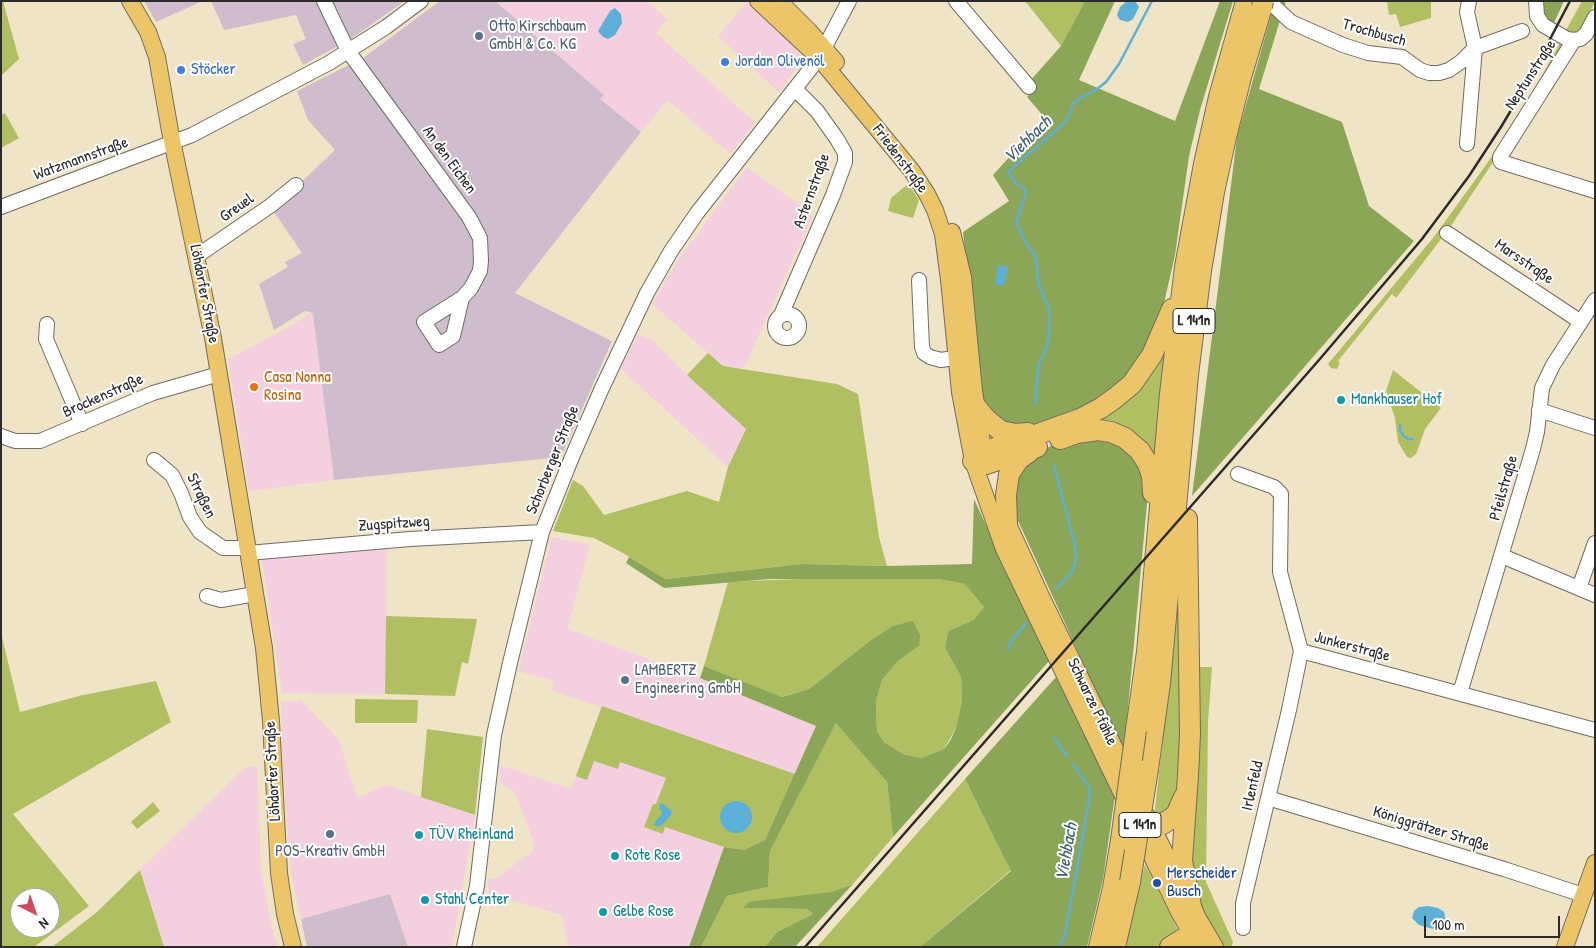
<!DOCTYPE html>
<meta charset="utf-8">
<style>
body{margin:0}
#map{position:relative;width:1596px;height:948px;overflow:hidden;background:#f0e4c7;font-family:"Patrick Hand",sans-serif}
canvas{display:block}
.frame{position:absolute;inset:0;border:2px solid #2b2b2b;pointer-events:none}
.north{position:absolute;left:10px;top:888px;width:50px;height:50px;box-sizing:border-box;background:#fff;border:1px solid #aaa;border-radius:50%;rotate:139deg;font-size:14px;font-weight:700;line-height:20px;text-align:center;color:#2b2b2b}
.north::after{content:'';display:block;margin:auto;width:18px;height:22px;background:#d1495b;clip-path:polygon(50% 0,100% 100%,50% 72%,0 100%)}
.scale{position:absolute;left:1424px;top:916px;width:136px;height:22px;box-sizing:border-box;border:2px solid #2b2b2b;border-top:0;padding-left:6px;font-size:15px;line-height:18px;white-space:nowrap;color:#2b2b2b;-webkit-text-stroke:4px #fff;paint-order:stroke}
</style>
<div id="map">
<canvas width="1596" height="948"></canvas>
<div class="frame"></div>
<div class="north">N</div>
<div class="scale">100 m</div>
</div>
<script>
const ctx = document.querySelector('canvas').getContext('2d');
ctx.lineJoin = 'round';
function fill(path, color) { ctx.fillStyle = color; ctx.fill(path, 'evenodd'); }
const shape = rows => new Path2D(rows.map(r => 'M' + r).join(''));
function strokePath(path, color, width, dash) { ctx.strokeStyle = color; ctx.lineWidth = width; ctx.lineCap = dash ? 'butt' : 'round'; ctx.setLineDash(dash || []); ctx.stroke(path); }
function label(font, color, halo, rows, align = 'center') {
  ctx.font = font + ' "Patrick Hand",sans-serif'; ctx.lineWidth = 4; ctx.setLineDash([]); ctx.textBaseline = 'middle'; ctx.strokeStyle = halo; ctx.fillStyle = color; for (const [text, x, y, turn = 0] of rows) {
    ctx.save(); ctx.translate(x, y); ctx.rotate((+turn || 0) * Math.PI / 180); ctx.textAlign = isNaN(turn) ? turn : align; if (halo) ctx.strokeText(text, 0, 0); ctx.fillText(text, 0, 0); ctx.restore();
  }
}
fill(shape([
 [495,1,647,1,667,19,656,33,755,123,730,154,668,100,641,132,600,99,603,95],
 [746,3,793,44,800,56,797,67,779,92,718,36],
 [747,167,813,215,744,368,723,366,652,304,676,263],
 [313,312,334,480,249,491,228,359,275,335],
 [638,334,654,341,687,375,746,428,728,467,621,369],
 [552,537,590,545,567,629,700,678,816,726,765,840,689,947,569,947,562,915,488,893,488,879,495,879,533,851,534,843,515,792,501,783,499,765,571,789,602,707,551,690,554,681,518,671],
 [387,549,385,694,282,693,262,559],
 [301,700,339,740,357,798,386,785,475,815,452,947,408,947,390,894,301,919,291,873,283,770,281,702],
 [257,765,261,872,272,929,278,947,164,947,140,870,245,768]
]), '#f3cfdf');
fill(shape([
 [144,1,203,1,156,22],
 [211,1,405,1,349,40,303,65,293,44,306,39,296,15,224,30],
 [440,1,495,1,604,95,600,99,641,132,515,293,612,341,561,457,334,480,313,313,305,311,274,330,259,284,288,267,285,262,302,253,270,206,297,186,335,150,308,120,297,91,363,58],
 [390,894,408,947,307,947,301,919]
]), '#cfbdce');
fill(shape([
 [1,1,3,1,19,59,1,76],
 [1025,1,1085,1,1061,46],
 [1387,1,1431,1,1431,18,1400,27,1396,14,1389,15],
 [1582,1,1595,1,1584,26,1580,32,1575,34,1565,32],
 [1560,43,1566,46,1537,95,1451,226,1396,298,1392,294,1338,361,1340,363,1337,369,1331,368,1328,364,1433,238,1486,165,1526,105],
 [5,113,19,138,1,148,1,115],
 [908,184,919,200,913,218,888,211,891,198],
 [1166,336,1154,467,1110,427,1001,449],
 [708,353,723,366,837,384,858,394,879,537,887,566,802,564,664,579,623,553,594,538,553,531,573,480,583,486,604,515,687,491,719,502,728,467,746,429,687,375],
 [1393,370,1441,408,1425,429,1418,449,1416,454,1411,458,1407,457,1398,442,1395,418,1386,391],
 [797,579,938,579,966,584,984,607,975,620,948,631,945,648,961,677,962,701,956,728,944,749,921,758,903,754,884,742,877,731,876,702,882,680,898,661,919,646,867,643,809,689,781,697,704,666,728,582],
 [1178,605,1181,779,1169,815,1154,817],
 [386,616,477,619,468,664,462,662,455,696,385,694],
 [1,633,20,712,83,695,156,681,171,722,13,814,89,906,34,947,1,947],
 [20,898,50,898,50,928,20,928],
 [1194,667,1212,667,1208,722,1206,882,1233,942,1231,947,1225,947,1211,925,1207,926,1187,865],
 [355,699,418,700,417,723,355,723],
 [602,706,795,774,765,840,744,850,724,847,665,827,663,834,644,827,653,804,656,804,666,778,620,762,618,769,594,761,587,780,576,776],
 [836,722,887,782,893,837,853,884,831,892,743,908,807,909,813,914,777,932,765,947,701,947,727,896,768,887,770,851],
 [427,729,483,737,475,815,421,797],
 [965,779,1011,870,920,947,817,947],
 [153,802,160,811,137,829,131,822],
 [1145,864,1179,932,1166,940,1159,947,1125,947],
 [140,870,164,947,52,947,97,912]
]), '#b0bf61');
fill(shape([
 [1085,1,1115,1,1079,80,1175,121,1220,1,1233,1,1200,110,1189,156,1175,255,1159,325,1128,377,1105,397,1049,423,1012,430,981,402,963,232,1009,201,993,175,1045,118,1027,97,1036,88,1030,81,1061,46],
 [1275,1,1286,1,1259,89,1342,122,1369,206,1414,241,1192,496,1237,137],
 [1544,1,1564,1,1553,25,1546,20,1543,11],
 [1082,438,1101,438,1132,452,1142,469,1148,493,1126,729,1122,748,1015,514,1012,479,1026,458,1051,446],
 [974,499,1049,661,893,837,887,782,836,723,770,851,768,887,727,896,701,947,689,947,724,847,744,850,765,840,816,726,700,678,704,666,782,697,809,689,867,643,893,626,913,621,920,635,919,646,898,661,882,680,876,702,877,731,884,742,903,754,921,758,944,749,950,741,956,728,962,701,961,677,945,648,948,631,974,620,984,607,965,584,938,579,770,579,664,588,626,563,629,557,665,579,802,564,887,566,972,564],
 [1056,677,1115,795,1103,879,1087,947,920,947,1011,871,965,779],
 [853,884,795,947,765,947,777,932,813,914,807,909,743,908,749,902,831,892]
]), '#8ca657');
fill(shape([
 [1127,1,1135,1,1139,7,1133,19,1128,22,1120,20,1117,15,1120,7],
 [615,8,621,14,622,23,615,35,608,39,603,37,598,31,610,11],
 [998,265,1008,267,1004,286,995,284],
 '720 817a16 16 0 1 1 32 0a16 16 0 1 1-32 0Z',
 [662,803,672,812,671,815,662,825,658,827,654,825,655,822,662,814,659,805],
 [1428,906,1438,908,1444,912,1446,921,1442,926,1433,929,1419,925,1412,918,1414,911,1419,907]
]), '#5cafd7');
strokePath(shape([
 [1036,404,1036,387,1039,364,1047,346,1049,333,1049,309,1038,283,1037,264,1034,254,1026,243,1016,222,1026,192,1024,188,1017,184,1011,177,1008,172,1064,123,1070,114,1073,104,1077,100,1097,89,1106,82,1119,64,1152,1],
 [1400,425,1400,431,1404,436,1408,439,1413,439],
 [1054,466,1075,545,1076,560,1072,572,1056,589],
 [1008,649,1012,640,1026,623],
 [1054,738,1067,756],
 [1059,947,1065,935,1090,795,1089,787,1073,764]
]), '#5cafd7', 2.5);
const minor = shape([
 [324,1,348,51,469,217,480,238,481,261,480,271,471,288,462,298,424,322,439,345,453,336,462,298],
 [956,1,1029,87],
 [1261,1,1275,7,1291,22,1343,45,1368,53,1402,57,1420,70,1429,73,1439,73,1449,70,1462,61,1475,48,1522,31],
 [1536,1,1537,16,1543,25,1567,39,1574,40],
 [1595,17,1586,34,1580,39,1574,40,1500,157,1500,160,1501,162,1595,191],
 [1467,144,1475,48,1467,12,1469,1],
 [1,207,192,135,329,63,386,27,421,1],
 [1447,233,1581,322],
 [197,256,270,206,296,185],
 [919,280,922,347,924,353,930,357,941,360,967,356],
 '775 326a12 12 0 1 1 24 0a12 12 0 1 1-24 0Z',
 [781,315,833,195,845,162,845,153,837,139,817,111,795,89],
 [47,324,46,339,82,424],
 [1539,410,1595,428],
 [1,436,15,441,40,441,153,393,219,374],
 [154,460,172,475,181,493,190,517,200,532,223,548,247,548],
 [1238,474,1274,487,1281,494,1280,572,1301,651,1289,710,1243,903,1243,928],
 [248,553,410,539,542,532],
 [1502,556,1595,595],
 [1579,588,1595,543],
 [207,596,221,600,255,594],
 [1301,651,1595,730],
 [1460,693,1533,449,1537,432,1542,388,1553,365,1595,300],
 [1268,798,1504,869,1583,895],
 [464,947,477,886,494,735,510,663,542,532,572,457,602,388,647,293,671,251,697,213,819,58,849,1]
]);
const major = shape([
 [130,1,148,32,157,57,170,131,213,338,264,648,271,721,279,873,285,914,293,947],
 [758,1,819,58,912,171,927,194,935,210,943,234,949,280,960,392,973,461,1004,549,1127,804],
 [779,1,809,31,836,62],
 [952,232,963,277,974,391,985,462],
 [1003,513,1041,596,1131,782],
 [1147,816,1191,906,1215,947],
 [1137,826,1179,912,1199,947],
 [1565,947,1595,863]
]);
const highway = shape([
 [976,407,986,419,1001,431,1015,434,1028,433],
 [1060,439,1077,433,1098,430,1111,432,1125,438,1140,451,1148,464,1152,476,1153,493],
 [1037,447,986,464,973,461,982,452,1027,438,1080,419,1101,408,1115,398,1132,384,1152,355,1172,309],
 [1007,524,1006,495,1009,474,1018,460,1029,452],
 [1136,730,1147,652,1170,394,1185,267,1204,164,1219,97,1246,1],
 [1148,769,1160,683,1188,375,1201,271,1214,192,1226,137,1241,77,1262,7],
 [1129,807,1144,822,1151,825,1163,824,1176,815,1184,797],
 [1099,947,1113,888,1121,840],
 [1115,947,1130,882],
 [1170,947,1191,934,1195,927,1196,920,1191,906,1182,861,1188,775,1190,734,1187,519]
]);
strokePath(minor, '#706c62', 16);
strokePath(major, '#706c62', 18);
strokePath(highway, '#706c62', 22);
strokePath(minor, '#fff', 14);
strokePath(major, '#ecc569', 16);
strokePath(highway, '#ecc569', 20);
strokePath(shape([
 [805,947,1319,360,1422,239,1469,176,1501,127,1526,85,1570,1]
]), '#2b2b2b', 2.5);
const highwayBridge = shape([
 [1262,7,1263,1],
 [1121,840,1136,730],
 [1130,882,1148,769]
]);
strokePath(highwayBridge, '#706c62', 22, []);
strokePath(highwayBridge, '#ecc569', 20);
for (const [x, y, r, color] of [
 [479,36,5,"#5c6f8a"],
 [725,62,5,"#3f7fe0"],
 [181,70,5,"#3f7fe0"],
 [254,387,5,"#e8710a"],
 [1341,400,5,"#0f9aa8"],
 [625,680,5,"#5c6f8a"],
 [330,834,5,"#5c6f8a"],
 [419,835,5,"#0f9aa8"],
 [615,856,5,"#0f9aa8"],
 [1157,883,5,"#1a4fb4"],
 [425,900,5,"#0f9aa8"],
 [603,912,5,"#0f9aa8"]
]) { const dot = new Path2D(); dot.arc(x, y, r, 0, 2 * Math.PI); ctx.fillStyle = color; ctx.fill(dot); strokePath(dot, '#fff', 2); }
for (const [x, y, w] of [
 [1194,321,42],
 [1140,825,42]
]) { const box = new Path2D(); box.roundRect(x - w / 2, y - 12.5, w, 25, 4); ctx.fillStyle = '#fff'; ctx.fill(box); strokePath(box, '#2b2b2b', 1); }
label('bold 15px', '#2b2b2b', null, [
 ["L 141n",1194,321],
 ["L 141n",1140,825]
]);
label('16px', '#4e5e75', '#fff', [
 ["Otto Kirschbaum",489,27],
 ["GmbH & Co. KG",489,45],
 ["LAMBERTZ",635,671],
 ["Engineering GmbH",635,689],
 ["POS-Kreativ GmbH",330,852,"center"]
], 'left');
label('16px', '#2b2b2b', '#fff', [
 ["Trochbusch",1374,33,16],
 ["Neptunstraße",1531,75,-57],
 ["Watzmannstraße",81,159,-20],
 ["Friedenstraße",900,159,53],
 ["An den Eichen",449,160,54],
 ["Asternstraße",812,191,-70],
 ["Greuel",237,208,-35],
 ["Marsstraße",1524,262,34],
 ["Löhdorfer Straße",204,294,79],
 ["Brockenstraße",103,396,-24],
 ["Schorberger Straße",553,460,-68],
 ["Pfeilstraße",1504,488,-74],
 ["Straßen",201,496,64],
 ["Zugspitzweg",394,524,-4],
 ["Junkerstraße",1352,647,15],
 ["Schwarze Pfähle",1092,702,64],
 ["Löhdorfer Straße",273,771,-93],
 ["Irlenfeld",1253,786,-77],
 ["Königgrätzer Straße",1431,829,17]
]);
label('16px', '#366cbe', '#fff', [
 ["Jordan Olivenöl",735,62],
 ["Stöcker",191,70]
], 'left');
label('16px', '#c56008', '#fff', [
 ["Casa Nonna",264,378],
 ["Rosina",264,396]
], 'left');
label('16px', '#0d838f', '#fff', [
 ["Mankhauser Hof",1351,400],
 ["TÜV Rheinland",429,835],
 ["Rote Rose",625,856],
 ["Stahl Center",435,900],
 ["Gelbe Rose",613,912]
], 'left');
label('16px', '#164399', '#fff', [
 ["Merscheider",1167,874],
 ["Busch",1167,892]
], 'left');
label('italic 18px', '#3f6070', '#fff', [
 ["Viehbach",1028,140,-44],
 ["Viehbach",1067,852,-80]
]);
</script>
